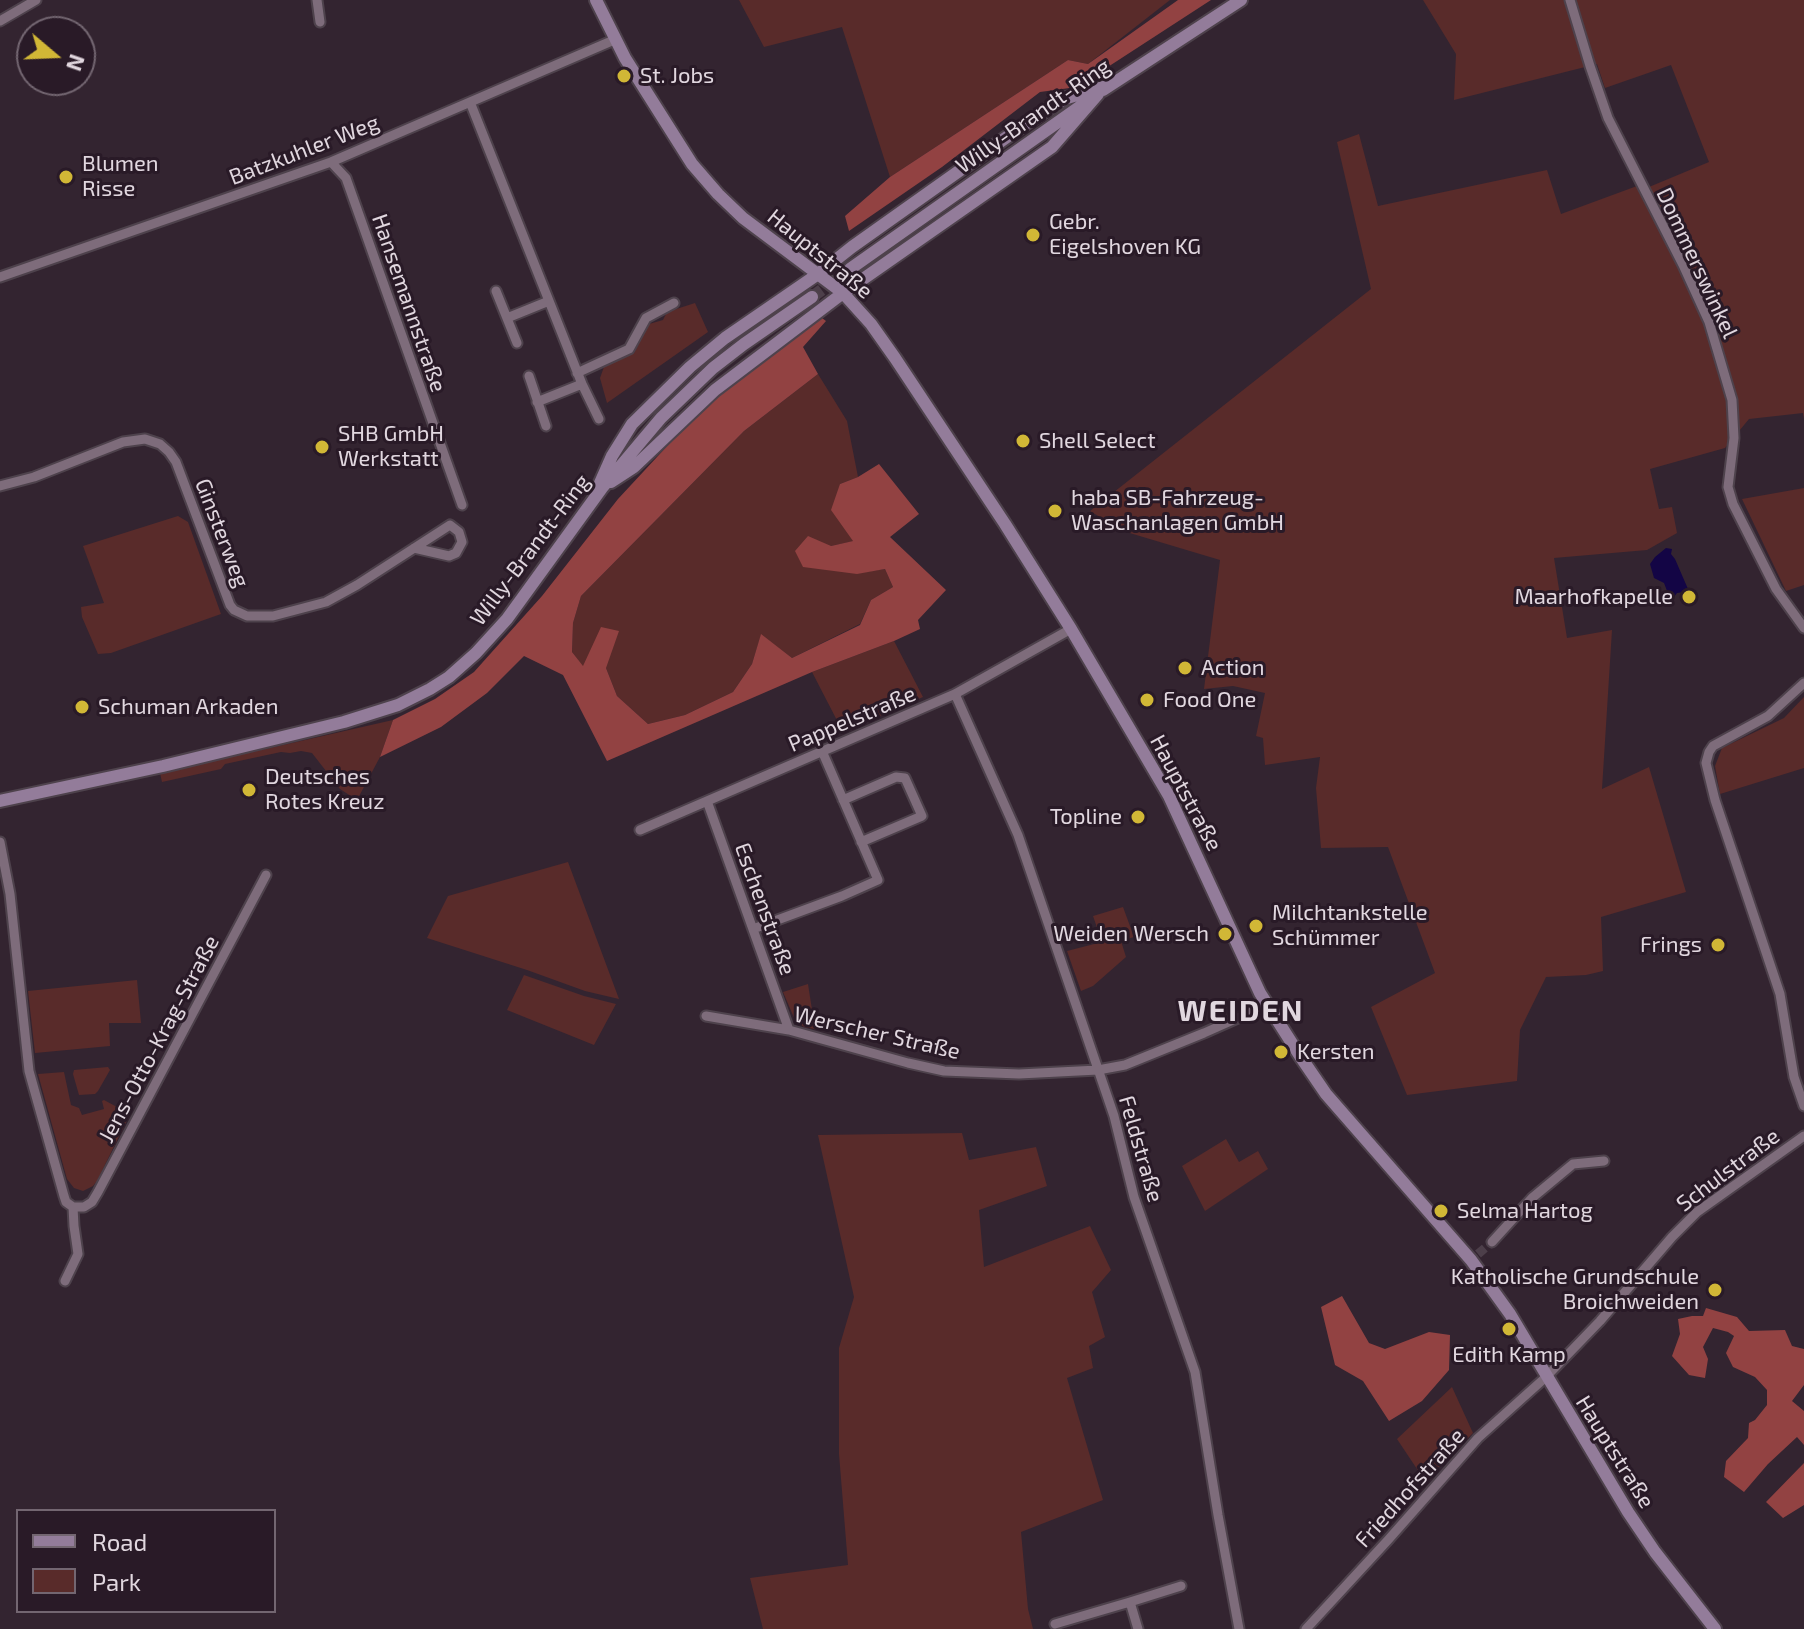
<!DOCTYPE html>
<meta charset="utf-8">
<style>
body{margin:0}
#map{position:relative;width:1804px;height:1629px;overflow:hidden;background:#332430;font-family:"Exo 2",sans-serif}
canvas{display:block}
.legend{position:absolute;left:16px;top:1509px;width:260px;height:104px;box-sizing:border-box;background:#291a27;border:2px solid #736671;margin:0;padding:10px 14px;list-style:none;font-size:24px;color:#e1d7df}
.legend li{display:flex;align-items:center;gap:16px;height:40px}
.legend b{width:40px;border:2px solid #736671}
.north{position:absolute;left:16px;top:16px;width:80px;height:80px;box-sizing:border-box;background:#291a27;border:2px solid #736671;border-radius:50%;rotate:109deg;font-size:22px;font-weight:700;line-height:32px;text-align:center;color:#e1d7df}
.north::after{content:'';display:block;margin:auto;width:28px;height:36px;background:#d1b736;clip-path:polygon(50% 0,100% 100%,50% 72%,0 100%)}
</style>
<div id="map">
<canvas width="1804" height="1629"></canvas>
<ul class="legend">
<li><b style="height:10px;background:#937c9a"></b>Road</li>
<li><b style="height:22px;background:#592b2a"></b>Park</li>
</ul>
<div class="north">N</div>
</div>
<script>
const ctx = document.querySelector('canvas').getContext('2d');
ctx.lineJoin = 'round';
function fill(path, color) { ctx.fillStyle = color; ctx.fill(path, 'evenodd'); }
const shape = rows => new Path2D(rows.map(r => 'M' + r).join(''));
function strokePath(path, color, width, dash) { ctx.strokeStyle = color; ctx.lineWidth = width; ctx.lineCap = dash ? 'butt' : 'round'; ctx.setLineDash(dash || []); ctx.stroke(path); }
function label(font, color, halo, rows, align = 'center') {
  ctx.font = font + ' "Exo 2",sans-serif'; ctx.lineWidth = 6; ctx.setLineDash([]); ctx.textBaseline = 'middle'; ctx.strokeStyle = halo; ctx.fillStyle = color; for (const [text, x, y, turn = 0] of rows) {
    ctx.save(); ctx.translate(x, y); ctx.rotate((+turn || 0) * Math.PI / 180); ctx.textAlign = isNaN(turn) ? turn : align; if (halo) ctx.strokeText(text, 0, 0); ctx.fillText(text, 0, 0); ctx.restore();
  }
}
fill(shape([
 [739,0,1170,0,1088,64,1068,60,890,177,842,27,764,47],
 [1423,0,1804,0,1804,419,1803,413,1749,419,1725,448,1650,469,1659,509,1672,507,1677,533,1647,550,1554,558,1567,638,1612,630,1602,789,1649,767,1686,892,1601,917,1603,971,1586,975,1546,977,1520,1030,1517,1081,1407,1095,1371,1007,1435,973,1388,847,1321,848,1316,788,1320,757,1265,765,1263,738,1256,736,1265,693,1233,686,1204,689,1220,560,1123,531,1090,511,1371,289,1337,142,1359,134,1378,206,1547,170,1561,214,1637,186,1649,187,1709,162,1671,65,1605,88,1597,64,1454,100,1456,54],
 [695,303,708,332,607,403,600,378,605,364,634,353,649,324,663,320,667,312],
 [818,374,847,421,858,477,840,484,854,541,831,546,857,573,885,569,893,587,871,600,860,624,792,658,761,635,752,664,733,692,685,715,648,724,617,696,606,668,583,667,572,652,573,623,581,596,744,431],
 [1804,488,1804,585,1786,591,1742,499],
 [178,516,188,522,221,614,111,653,98,654,82,617,81,607,104,603,83,546],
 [894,641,923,697,843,732,812,672],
 [1804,697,1804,768,1720,794,1715,766,1722,748,1784,718],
 [393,720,380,757,357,800,340,789,312,753,301,751,290,753,281,752,225,764,221,769,162,782,160,773],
 [568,862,619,999,585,991,527,970,427,938,448,896],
 [1123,907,1134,937,1121,941,1126,957,1093,986,1081,991,1067,951,1102,942,1093,916],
 [524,975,584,996,616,1004,594,1045,507,1010],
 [137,980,141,1023,109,1023,110,1046,35,1053,28,991],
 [808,984,815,1029,804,1027,795,1020,783,992],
 [108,1067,110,1070,98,1091,95,1094,79,1095,73,1074,74,1070],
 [64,1072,71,1105,79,1108,82,1115,104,1109,102,1101,104,1100,130,1114,97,1181,93,1186,83,1191,74,1188,67,1179,38,1074],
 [962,1133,969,1160,1036,1147,1047,1186,979,1210,984,1267,1090,1226,1111,1270,1092,1292,1105,1337,1089,1346,1093,1368,1067,1378,1103,1500,1021,1532,1028,1609,1033,1629,763,1629,750,1578,848,1565,839,1454,839,1348,854,1297,818,1135],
 [1226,1139,1239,1162,1258,1151,1268,1169,1205,1211,1182,1166],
 [1452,1387,1473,1433,1425,1481,1397,1439]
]), '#592b2a');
fill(shape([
 [1178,0,1211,0,1077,87,1040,92,942,167,849,231,845,216,890,177,1068,60,1088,64],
 [822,318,826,321,803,347,818,374,744,431,581,596,573,623,572,652,583,666,601,627,619,631,606,668,617,696,648,724,685,715,733,692,752,664,761,634,792,658,860,625,871,600,893,587,885,569,857,574,803,567,795,551,808,536,831,546,853,541,831,510,840,484,858,477,879,464,919,514,890,537,946,590,918,620,920,629,894,641,812,672,607,761,563,675,524,656,487,693,441,727,380,757,393,720,435,699,474,672,542,596,618,499,708,402],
 [1342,1296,1369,1343,1385,1349,1429,1332,1450,1335,1449,1370,1422,1401,1389,1421,1363,1381,1335,1365,1321,1307],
 [1706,1308,1737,1317,1749,1331,1785,1330,1792,1346,1804,1349,1804,1385,1792,1401,1804,1411,1804,1445,1797,1437,1768,1464,1744,1492,1724,1477,1726,1461,1748,1438,1749,1423,1755,1420,1767,1405,1767,1390,1755,1377,1733,1367,1726,1353,1734,1336,1728,1332,1713,1328,1703,1347,1708,1359,1705,1378,1689,1375,1672,1356,1680,1334,1678,1319,1692,1316,1703,1316],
 [1804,1463,1804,1505,1783,1518,1766,1502]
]), '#924242');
fill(shape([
 [1666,548,1672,549,1671,554,1675,559,1688,589,1685,592,1677,593,1674,597,1669,596,1664,583,1654,578,1650,564,1655,557]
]), '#130545');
strokePath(shape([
 [1478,1254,1492,1242]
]), '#4d3f4a', 9, [9, 4.5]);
strokePath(shape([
 [812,297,850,269]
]), '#4d3f4a', 12, [12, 6]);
const street = shape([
 [317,0,320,22],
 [1570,0,1590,66,1608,118,1683,265,1709,322,1732,400,1734,438,1728,487,1733,504,1776,589,1804,628],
 [0,21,36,0],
 [470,102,582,384,599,419],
 [331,162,346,178,462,505],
 [0,277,331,162,614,40],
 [496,291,517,343],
 [507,318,549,301],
 [577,373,629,349,646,318,674,303],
 [529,376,546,426],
 [537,402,582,384],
 [0,486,34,477,123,442,145,439,160,444,169,452,176,462,230,605,234,610,247,616,273,616,326,602,357,585,450,525,459,532,462,542,456,553,449,556,414,548],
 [1804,683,1768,716,1713,746,1709,752,1706,763,1715,800,1780,994,1794,1077,1804,1106],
 [955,694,1018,835,1114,1116,1134,1197,1195,1372,1218,1515,1239,1629],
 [843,800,896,777,905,778,922,816,861,842],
 [707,801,789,1030],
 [640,830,955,694,1071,629],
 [0,842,10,894,29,1071,64,1196,66,1202,73,1207],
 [753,929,842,896,878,880,822,751],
 [706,1016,789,1030,908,1063,944,1071,1019,1074,1098,1070,1125,1065,1204,1033,1267,1005],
 [1492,1242,1532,1198,1573,1164,1604,1161],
 [65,1281,78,1254,74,1226,73,1207,84,1207,92,1202,98,1192,266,875],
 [1055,1624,1130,1602],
 [1138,1629,1130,1602,1181,1586],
 [1306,1629,1388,1540,1478,1438,1546,1377,1600,1321,1672,1237,1697,1212,1804,1136]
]);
const secondary = shape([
 [596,0,625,58,692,164,718,194,743,218,843,293,871,324,895,358,1005,524,1071,629,1169,796,1260,993,1300,1056,1326,1094,1471,1260,1510,1314,1628,1512,1655,1552,1715,1629],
 [1103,90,1241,0],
 [850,269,1085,103],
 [611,482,634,467,715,390,843,293,1052,147,1098,94],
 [600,483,612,456,632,424,690,367,725,338,818,274,852,247,1028,122,1064,99,1110,85],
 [0,801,163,766,344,722,398,705,430,689,449,677,476,653,507,619,602,488,661,418,713,368,744,344,812,297]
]);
strokePath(street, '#4e424c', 13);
strokePath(secondary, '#4e424c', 16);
strokePath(street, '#7e6c7b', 9);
strokePath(secondary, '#937c9a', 12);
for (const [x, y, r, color] of [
 [624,76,8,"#d1b736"],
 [66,177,8,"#d1b736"],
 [1033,235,8,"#d1b736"],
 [1023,441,8,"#d1b736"],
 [322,447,8,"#d1b736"],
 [1055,511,8,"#d1b736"],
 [1689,597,8,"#d1b736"],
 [1185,668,8,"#d1b736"],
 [1147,700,8,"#d1b736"],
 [82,707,8,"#d1b736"],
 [249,790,8,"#d1b736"],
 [1138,817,8,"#d1b736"],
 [1256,926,8,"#d1b736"],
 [1225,934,8,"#d1b736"],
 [1718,945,8,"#d1b736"],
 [1281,1052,8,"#d1b736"],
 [1441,1211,8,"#d1b736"],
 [1715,1290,8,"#d1b736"],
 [1509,1329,8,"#d1b736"]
]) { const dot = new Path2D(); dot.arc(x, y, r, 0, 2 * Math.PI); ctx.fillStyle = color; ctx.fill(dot); strokePath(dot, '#291a27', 3); }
label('22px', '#e1d7df', '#291a27', [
 ["St. Jobs",640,76],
 ["Blumen",82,164],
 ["Risse",82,189],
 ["Gebr.",1049,222],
 ["Eigelshoven KG",1049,247],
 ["SHB GmbH",338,434],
 ["Werkstatt",338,459],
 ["Shell Select",1039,441],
 ["haba SB-Fahrzeug-",1071,498],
 ["Waschanlagen GmbH",1071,523],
 ["Maarhofkapelle",1673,597,"right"],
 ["Action",1201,668],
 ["Food One",1163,700],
 ["Schuman Arkaden",98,707],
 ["Deutsches",265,777],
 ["Rotes Kreuz",265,802],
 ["Topline",1122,817,"right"],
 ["Milchtankstelle",1272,913],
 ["Schümmer",1272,938],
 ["Weiden Wersch",1209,934,"right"],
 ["Frings",1702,945,"right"],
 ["Kersten",1297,1052],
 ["Selma Hartog",1457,1211],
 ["Katholische Grundschule",1699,1277,"right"],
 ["Broichweiden",1699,1302,"right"],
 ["Edith Kamp",1509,1355,"center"]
], 'left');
label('22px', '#e1d7df', '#291a27', [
 ["Willy-Brandt-Ring",1033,116,-35],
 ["Batzkuhler Weg",304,150,-21],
 ["Hauptstraße",820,254,39],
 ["Dommerswinkel",1697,263,65],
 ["Hansemannstraße",409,303,71],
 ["Ginsterweg",222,533,69],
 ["Willy-Brandt-Ring",530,550,-53],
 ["Pappelstraße",852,719,-23],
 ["Hauptstraße",1186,793,62],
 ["Eschenstraße",765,909,70],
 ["Werscher Straße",877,1033,13],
 ["Jens-Otto-Krag-Straße",159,1039,-62],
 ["Feldstraße",1141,1149,74],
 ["Schulstraße",1728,1170,-37],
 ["Hauptstraße",1615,1452,58],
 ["Friedhofstraße",1410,1488,-48]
]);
ctx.letterSpacing = '2px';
label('bold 30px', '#e1d7df', '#291a27', [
 ["WEIDEN",1241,1011]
]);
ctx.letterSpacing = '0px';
</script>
